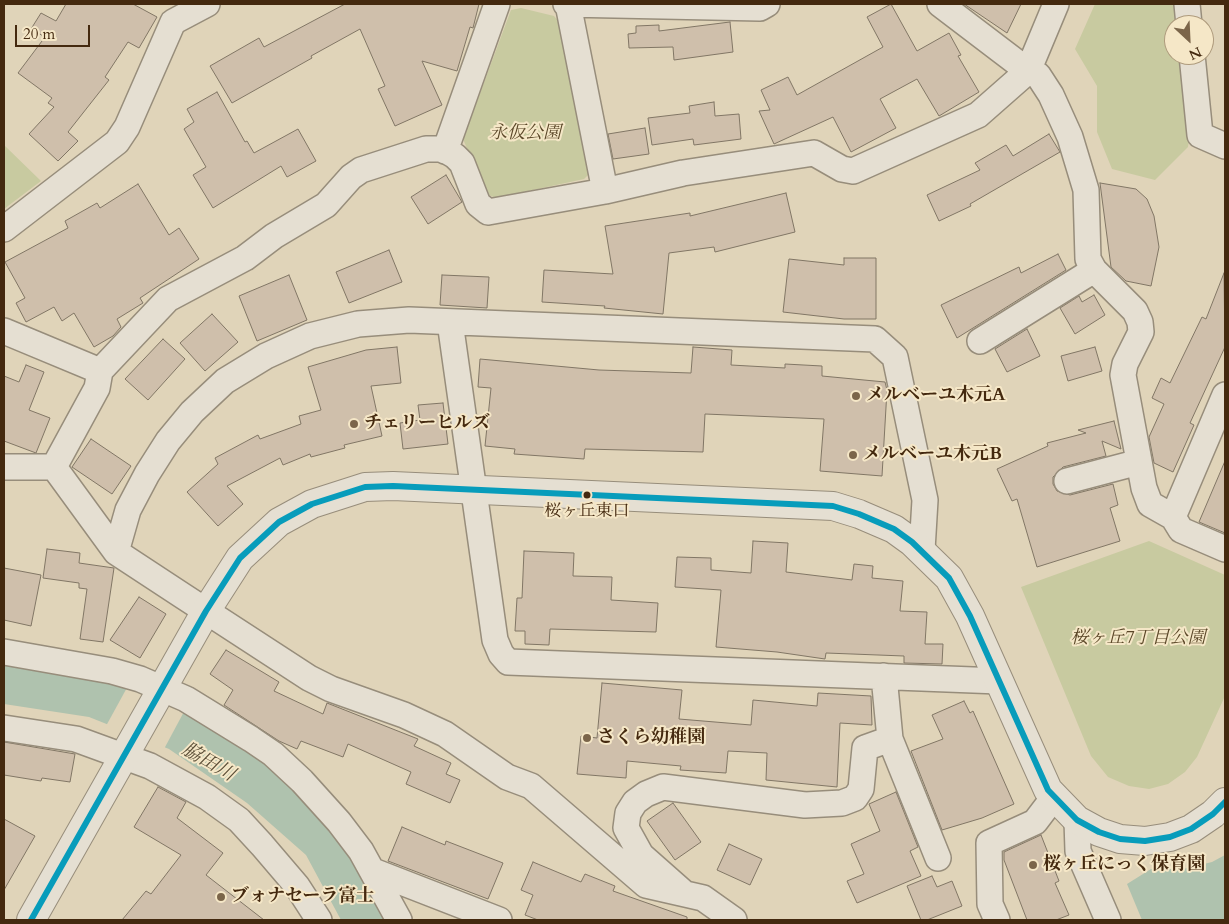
<!DOCTYPE html>
<html>
<head>
<meta charset="utf-8">
<style>
  body { margin:0 }
  #map { position:relative; width:1229px; height:924px; overflow:hidden; background:#e0d4b9; font-family:Cardo,serif }
  canvas { display:block }
  .frame { position:absolute; inset:0; border:5px solid #44290f; pointer-events:none }
  .north { position:absolute; left:1164px; top:15px; width:50px; height:50px; box-sizing:border-box; background:#f5e7c7; border:1px solid #ae9b7d; border-radius:50%; rotate:155deg; font-size:14px; font-weight:700; line-height:20px; text-align:center; color:#44290f }
  .north::after { content:''; display:block; margin:auto; width:18px; height:22px; background:#7b654a; clip-path:polygon(50% 0,100% 100%,50% 72%,0 100%) }
  .scale { position:absolute; left:15px; top:25px; width:75px; height:22px; box-sizing:border-box; border:2px solid #44290f; border-top:0; padding-left:6px; font-size:15px; line-height:18px; white-space:nowrap; color:#44290f; -webkit-text-stroke:4px #f5e7c7; paint-order:stroke }
</style>
</head>
<body>
<div id="map">
<canvas width="1229" height="924"></canvas>
<div class="frame"></div>
<div class="north">N</div>
<div class="scale">20 m</div>
</div>
<script>
const c = document.querySelector('canvas').getContext('2d');
c.lineJoin = 'round';
function fill(path, color) {
  c.fillStyle = color;
  c.fill(path, 'evenodd');
}
function toPath(rows) {
  const path = new Path2D();
  for (const r of rows) {
    path.moveTo(r[0], r[1]);
    for (let i = 2; i < r.length; i += 2) path.lineTo(r[i], r[i + 1]);
  }
  return path;
}
function strokePath(path, color, width, dash) {
  c.strokeStyle = color;
  c.lineWidth = width;
  c.lineCap = dash ? 'butt' : 'round';
  c.setLineDash(dash || []);
  c.stroke(path);
}
function label(font, color, halo, rows, align = 'center') {
  c.font = font + ' Cardo,"Noto Serif JP",serif';
  c.lineWidth = 4;
  c.setLineDash([]);
  c.textBaseline = 'middle';
  c.strokeStyle = halo;
  c.fillStyle = color;
  for (const [text, x, y, turn = 0] of rows) {
    c.save();
    c.translate(x, y);
    c.rotate((+turn || 0) * Math.PI / 180);
    c.textAlign = isNaN(turn) ? turn : align;
    if (halo) c.strokeText(text, 0, 0);
    c.fillText(text, 0, 0);
    c.restore();
  }
}
fill(toPath([
  [1095,4,1185,4,1189,25,1174,25,1174,55,1194,55,1198,75,1188,147,1155,180,1112,169,1097,132,1097,86,1075,49],
  [521,8,554,16,562,25,590,173,584,179,496,198,486,194,463,139,511,10],
  [4,145,41,181,4,209],
  [1149,541,1225,575,1225,696,1197,757,1185,772,1168,784,1149,789,1129,786,1108,777,1091,756,1021,587]
]), '#c8caa0');
fill(toPath([
  [4,659,118,681,195,713,295,786,342,842,389,920,341,920,306,855,247,803,169,749,89,717,4,704],
  [1225,855,1225,920,1142,920,1127,884,1151,869,1183,869,1212,862]
]), '#afc2ae');
fill(toPath([
  [129,684,186,708,164,749,106,726]
]), '#e0d4b9');
const building = toPath([
  [66,4,133,4,157,17,139,48,128,42,105,77,109,80,68,132,78,141,58,161,29,134,54,107,48,103,52,98,18,73,45,37,31,29,41,13,56,21,66,4],
  [345,4,479,4,473,28,470,27,457,71,422,61,442,105,395,126,378,89,385,86,360,29,311,56,312,58,232,103,210,66,259,38,264,47,345,4],
  [891,4,917,51,949,33,961,55,958,56,979,92,939,116,917,79,880,99,896,128,851,152,833,117,774,144,759,111,770,110,761,90,788,77,797,95,883,47,867,17,891,4],
  [964,4,1021,4,1007,33,964,4],
  [730,22,733,52,674,60,673,47,629,48,628,34,636,33,636,26,659,25,659,31,730,22],
  [217,92,245,142,247,141,254,153,298,129,316,161,287,177,281,166,213,208,193,175,206,167,184,129,194,122,187,109,217,92],
  [714,102,715,116,739,114,741,139,694,145,693,139,652,145,648,118,690,113,689,106,714,102],
  [645,128,649,154,613,159,608,134,645,128],
  [1049,134,1060,152,970,204,971,206,939,221,927,195,980,170,975,163,1006,145,1013,156,1049,134],
  [446,175,462,202,428,224,411,197,446,175],
  [1100,183,1136,189,1147,199,1154,216,1159,247,1151,286,1126,281,1111,267,1100,183],
  [138,184,169,235,179,228,199,259,140,298,143,303,117,319,121,327,113,336,94,347,74,313,62,321,54,307,26,322,16,303,25,298,5,262,68,228,65,221,97,203,100,208,138,184],
  [786,193,795,232,715,252,714,247,669,253,663,314,604,308,605,306,542,302,544,270,613,274,605,226,690,213,690,216,786,193],
  [389,250,402,282,349,303,336,272,389,250],
  [1058,254,1066,270,957,338,941,305,1019,267,1021,273,1058,254],
  [844,258,876,258,876,319,844,319,783,312,789,259,844,265,844,258],
  [1224,273,1225,347,1190,423,1194,425,1173,472,1154,463,1149,437,1164,404,1152,398,1161,378,1170,383,1202,317,1206,319,1224,273],
  [289,275,307,320,257,341,239,296,289,275],
  [442,275,489,277,487,308,440,305,442,275],
  [1094,295,1105,315,1075,334,1060,308,1079,296,1082,302,1094,295],
  [212,314,238,342,205,371,180,343,212,314],
  [1027,329,1040,356,1007,372,995,349,1027,329],
  [163,339,185,359,148,400,125,379,163,339],
  [397,347,401,383,371,386,382,436,344,445,345,448,311,457,310,454,283,465,280,458,227,486,243,504,218,526,187,492,218,464,215,458,258,435,260,439,301,424,299,416,321,410,308,367,366,350,397,347],
  [693,347,732,350,731,365,785,368,785,364,822,366,822,376,885,382,887,390,882,476,820,471,824,419,705,414,703,452,585,449,584,459,514,454,515,449,485,446,491,388,478,387,480,359,599,370,691,373,693,347],
  [1095,347,1102,371,1068,381,1061,356,1095,347],
  [26,365,44,372,29,410,50,418,36,453,4,441,4,376,19,382,26,365],
  [443,403,448,444,403,449,400,423,420,420,418,405,443,403],
  [1114,421,1121,449,1102,441,1106,456,1063,467,1053,477,1053,484,1057,491,1070,495,1113,484,1118,505,1110,508,1120,541,1037,567,1017,499,1012,501,997,469,1048,446,1047,443,1086,433,1078,430,1114,421],
  [91,439,131,466,112,494,72,467,91,439],
  [1225,461,1225,533,1199,522,1225,461],
  [753,541,788,543,786,572,852,580,854,564,873,566,872,578,903,581,900,611,927,612,925,644,943,644,942,664,904,663,904,656,826,653,825,659,777,652,716,647,721,590,675,587,677,557,711,558,711,570,751,573,753,541],
  [47,549,80,553,79,563,114,568,103,642,80,639,87,589,79,588,79,583,43,578,47,549],
  [524,551,574,553,573,576,612,577,611,600,658,603,656,632,550,629,549,645,525,644,525,631,515,631,517,598,522,598,524,551],
  [4,568,41,575,31,626,4,620,4,568],
  [139,597,166,614,140,658,110,640,139,597],
  [226,650,279,682,274,691,323,714,327,703,418,739,414,746,451,763,446,774,460,780,450,803,406,784,411,772,348,744,343,757,301,741,297,749,279,741,224,705,233,690,210,674,226,650],
  [602,683,682,690,679,719,751,725,753,700,817,706,818,693,871,696,872,725,840,723,837,787,766,780,767,753,728,751,726,773,680,770,681,766,627,761,626,778,577,774,581,736,597,738,602,683],
  [964,701,970,713,973,711,1014,804,982,818,942,830,911,751,943,739,932,715,964,701],
  [4,742,75,754,70,782,42,778,41,781,4,775,4,742],
  [158,787,186,802,177,818,223,853,206,875,264,920,122,920,146,891,151,894,181,855,134,827,158,787],
  [896,792,918,847,910,851,921,876,857,903,847,881,864,874,851,844,880,831,869,804,896,792],
  [673,803,701,842,675,860,647,821,673,803],
  [4,819,35,836,4,890,4,819],
  [402,827,445,845,446,841,503,863,488,899,388,861,402,827],
  [1041,835,1059,881,1055,883,1069,915,1056,920,1027,920,1004,860,1004,852,1041,835],
  [729,844,762,859,750,885,717,870,729,844],
  [533,862,581,882,585,874,615,886,613,891,687,917,687,920,538,920,525,915,533,895,521,890,533,862],
  [932,876,937,887,952,881,962,906,927,920,921,920,907,886,932,876]
]);
fill(building, '#cfbfab');
strokePath(building, '#817665', 1);
const minor = toPath([
  [566,4,760,8,767,4],
  [568,4,605,191],
  [940,4,1028,71,1038,75,1051,95,1070,137,1086,190,1088,259,1094,270,1135,311,1140,322,1141,332,1125,364,1123,375,1144,488,1150,504,1173,517],
  [1187,4,1189,25],
  [1192,55,1200,135,1225,146],
  [445,151,497,4],
  [4,229,117,142,127,127,173,22,207,4],
  [450,322,495,640,501,654,508,662,999,681],
  [4,331,100,371],
  [980,341,1094,270],
  [1225,395,1173,517,1181,530,1225,549],
  [4,467,54,467],
  [1067,481,1139,462],
  [116,552,128,510,147,474,168,441,192,412,225,381,266,356,310,336,358,324,409,320,875,339,895,357,925,500,922,550],
  [4,652,112,671,140,679,186,699,251,739,273,754,302,781,339,822,361,851,399,920],
  [884,676,890,739,938,858],
  [4,728,76,739,150,766,207,797,239,820,262,845,297,886,319,920],
  [1077,820,1078,851,1108,920],
  [373,871,499,920],
  [684,893,641,855,626,828,628,813,635,802,646,794,663,787,805,805,842,803,855,798,861,789,865,748,890,739],
  [734,920,703,898,646,885,531,786,507,777,445,734,404,715,331,689,309,678,183,596,116,552,54,467,97,388,100,371,168,299,245,258,274,236,326,205,351,177,361,170,426,149,443,149,455,156,462,163,478,204,488,212,605,191,683,173,814,153,842,169,853,171,978,115,1028,71,1056,4],
  [997,920,990,904,989,843,1035,822,1054,797]
]);
const tertiary = toPath([
  [31,920,206,611,240,558,279,522,312,504,365,487,393,486,833,506,859,514,894,529,912,542,949,578,970,616,1048,790,1077,820,1099,832,1120,839,1145,841,1170,837,1191,829,1213,814,1225,802]
]);
strokePath(minor, '#978d7b', 28);
strokePath(tertiary, '#978d7b', 30);
strokePath(minor, '#e5dfd2', 25);
strokePath(tertiary, '#e5dfd2', 28);
strokePath(toPath([
  [31,920,206,611,240,558,279,522,312,504,365,487,393,486,833,506,859,514,894,529,912,542,949,578,970,616,1048,790,1077,820,1099,832,1120,839,1145,841,1170,837,1191,829,1213,814,1225,802]
]), '#079cbb', 6);
for (const [x, y, r, color] of [
  [856,396,5,"#7b654a"],
  [354,424,5,"#7b654a"],
  [853,455,5,"#7b654a"],
  [587,495,4.5,"#44290f"],
  [587,738,5,"#7b654a"],
  [1033,865,5,"#7b654a"],
  [221,897,5,"#7b654a"]
]) {
  const dot = new Path2D();
  dot.arc(x, y, r, 0, 2 * Math.PI);
  c.fillStyle = color;
  c.fill(dot);
  strokePath(dot, '#f5e7c7', 2);
}
label('17px', '#44290f', '#f5e7c7', [
  ["桜ヶ丘東口",587,512]
]);
label('italic 18px', '#5b4728', '#f5e7c7', [
  ["永仮公園",525,134],
  ["桜ヶ丘7丁目公園",1138,639]
]);
label('bold 18px', '#44290f', '#f5e7c7', [
  ["メルベーユ木元A",866,396],
  ["チェリーヒルズ",364,424],
  ["メルベーユ木元B",863,455],
  ["さくら幼稚園",597,738],
  ["桜ヶ丘にっく保育園",1043,865],
  ["ブォナセーラ富士",231,897]
], 'left');
label('italic 19px', '#5a4d36', '#f5e7c7', [
  ["脇田川",208,763,30]
]);
</script>
</body>
</html>
